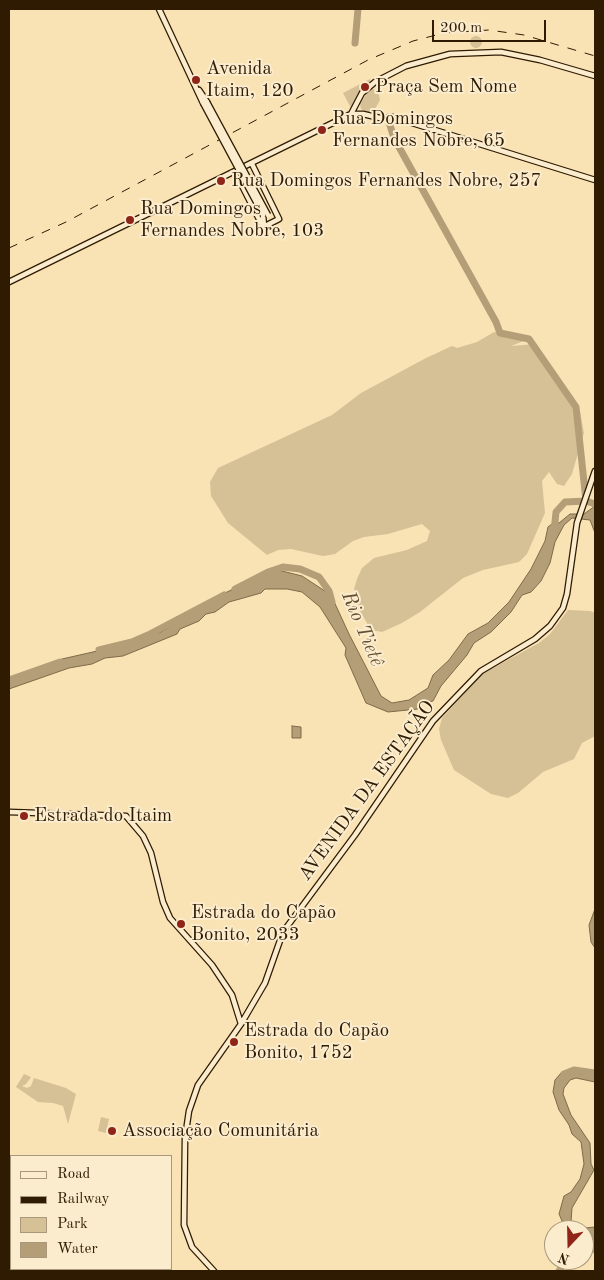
<!DOCTYPE html>
<html>
<head>
<meta charset="utf-8">
<style>
  body { margin:0 }
  #map { position:relative; width:604px; height:1280px; overflow:hidden; background:#f9e2b4; font-family:"Old Standard TT",serif }
  canvas { display:block }
  .frame { position:absolute; inset:0; border:10px solid #2e1b02; pointer-events:none }
  .legend { position:absolute; left:10px; top:1155px; width:162px; height:115px; box-sizing:border-box; background:#fbecce; border:1px solid #a9987c; margin:0; padding:6px 9px; list-style:none; font-size:15px; color:#2e1b02 }
  .legend li { display:flex; align-items:center; gap:10px; height:25px }
  .legend b { width:25px; border:1px solid #a9987c }
  .north { position:absolute; left:544px; top:1220px; width:50px; height:50px; box-sizing:border-box; background:#fbecce; border:1px solid #a9987c; border-radius:50%; rotate:201deg; font-size:14px; font-weight:700; line-height:20px; text-align:center; color:#2e1b02 }
  .north::after { content:''; display:block; margin:auto; width:18px; height:22px; background:#8f2418; clip-path:polygon(50% 0,100% 100%,50% 72%,0 100%) }
  .scale { position:absolute; left:432px; top:20px; width:114px; height:22px; box-sizing:border-box; border:2px solid #2e1b02; border-top:0; padding-left:6px; font-size:15px; line-height:18px; white-space:nowrap; color:#2e1b02; -webkit-text-stroke:4px #fbecce; paint-order:stroke }
</style>
</head>
<body>
<div id="map">
<canvas width="604" height="1280"></canvas>
<div class="frame"></div>
<ul class="legend">
<li><b style="height:6px;background:#fbecce"></b>Road</li>
<li><b style="height:6px;background:#2e1b02"></b>Railway</li>
<li><b style="height:14px;background:#d6c096"></b>Park</li>
<li><b style="height:14px;background:#b49e77"></b>Water</li>
</ul>
<div class="north">N</div>
<div class="scale">200 m</div>
</div>
<script>
const c = document.querySelector('canvas').getContext('2d');
c.lineJoin = 'round';
function fill(path, color) {
  c.fillStyle = color;
  c.fill(path, 'evenodd');
}
function toPath(rows) {
  const path = new Path2D();
  for (const r of rows) {
    if (r.length === 3) {
      path.moveTo(r[0] + r[2], r[1]);
      path.arc(r[0], r[1], r[2], 0, 2 * Math.PI);
      continue;
    }
    path.moveTo(r[0], r[1]);
    for (let i = 2; i < r.length; i += 2) path.lineTo(r[i], r[i + 1]);
  }
  return path;
}
function strokePath(path, color, width, dash) {
  c.strokeStyle = color;
  c.lineWidth = width;
  c.lineCap = dash ? 'butt' : 'round';
  c.setLineDash(dash || []);
  c.stroke(path);
}
function label(font, color, halo, rows, align = 'center') {
  c.font = font + ' "Old Standard TT",serif';
  c.lineWidth = 4;
  c.setLineDash([]);
  c.textBaseline = 'middle';
  c.strokeStyle = halo;
  c.fillStyle = color;
  for (const [text, x, y, turn = 0] of rows) {
    c.save();
    c.translate(x, y);
    c.rotate((+turn || 0) * Math.PI / 180);
    c.textAlign = isNaN(turn) ? turn : align;
    if (halo) c.strokeText(text, 0, 0);
    c.fillText(text, 0, 0);
    c.restore();
  }
}
fill(toPath([
  [476,42,6],
  [370,79,370,81,360,92,351,108,343,93],
  [370,88,378,91,380,100,375,109,368,113,361,109,360,104],
  [494,332,529,339,511,346,535,344,564,392,575,402,580,411,584,433,572,474,564,486,557,484,549,472,542,481,545,513,527,554,519,562,483,570,463,578,420,612,402,623,382,632,371,630,360,611,354,589,357,579,362,568,374,558,407,550,427,541,430,531,422,524,388,534,364,537,353,541,335,554,323,556,291,549,278,550,267,555,228,523,211,496,210,482,218,468,332,415,361,393,426,358,452,346,457,348,477,342],
  [568,610,590,611,595,613,595,736,582,743,574,759,543,772,518,793,508,798,491,794,454,770,441,740,439,729,442,718,482,674,539,643,550,634],
  [24,1074,31,1077,26,1084,22,1086,27,1088,31,1086,34,1078,66,1088,76,1094,68,1124,63,1106,53,1103,38,1102,16,1087],
  [101,1117,109,1119,106,1133,98,1131]
]), '#d6c096');
const water = toPath([
  [595,506,595,533,590,520,572,518,564,525,555,542,550,563,541,581,531,592,522,595,511,612,491,632,474,643,467,655,441,686,433,701,421,704,418,709,388,712,366,703,345,655,346,648,320,607,302,592,287,589,265,589,261,593,229,602,215,612,206,614,199,621,180,629,177,634,123,656,105,658,92,664,69,668,9,689,9,679,47,668,62,659,115,647,161,632,223,594,264,574,278,570,302,576,331,595,349,634,381,696,392,703,409,700,428,688,433,675,449,660,468,634,488,623,509,602,531,569,545,541,548,527,553,523,559,523,570,514,584,514,595,506],
  [292,726,301,727,301,738,292,738,292,726],
  [595,909,595,948,591,942,589,925,595,909],
  [569,1071,581,1074,595,1073,595,1082,576,1078,570,1080,564,1088,563,1094,571,1115,590,1143,591,1164,594,1170,572,1208,571,1222,585,1228,595,1227,595,1239,593,1240,584,1239,584,1230,566,1230,559,1214,564,1196,571,1192,580,1179,584,1164,581,1142,572,1134,569,1125,559,1110,553,1092,555,1080,561,1073,569,1071]
]);
fill(water, '#b49e77');
strokePath(water, '#7e6a48', 1);
strokePath(toPath([
  [355,43,358,9],
  [389,122,394,138,496,322,500,333,529,339,576,407,586,501],
  [554,532,556,512,565,502,586,501,595,504],
  [235,589,268,572,283,567,300,569,319,577,329,591,332,602],
  [99,650,132,642,148,635,224,595],
  [9,680,60,662],
  [564,1074,574,1070,595,1073],
  [584,1238,587,1234,595,1250],
  [559,1271,567,1260]
]), '#b49e77', 7);
const secondary = toPath([
  [159,9,203,103],
  [199,90,207,102],
  [351,114,362,93,375,82,406,66,450,54,501,52,540,60,595,76],
  [235,172,263,227,279,219,252,164],
  [263,215,264,226],
  [9,282,351,114,363,114,380,118,393,117,595,180],
  [9,812,126,816,143,836,151,853,163,902,170,918,212,965,232,995,241,1024,198,1085,189,1111,185,1138,184,1225,192,1247,214,1271],
  [241,1024,265,983,283,932,355,835,433,721,481,671,535,639,550,626,563,608,567,594,577,523,595,471]
]);
strokePath(secondary, '#2e1b02', 7);
strokePath(secondary, '#fbecce', 4.5);
strokePath(toPath([
  [9,248,66,222,368,60,413,41,444,33,489,30,524,35,595,56]
]), '#2e1b02', 1, [9, 9]);
const secondaryBridge = toPath([
  [207,102,268,215],
  [203,103,263,215]
]);
strokePath(secondaryBridge, '#2e1b02', 7, []);
strokePath(secondaryBridge, '#fbecce', 4.5);
for (const [x, y, r, color] of [
  [196,80,5,"#8f2418"],
  [365,87,5,"#8f2418"],
  [322,130,5,"#8f2418"],
  [221,181,5,"#8f2418"],
  [130,220,5,"#8f2418"],
  [24,816,5,"#8f2418"],
  [181,924,5,"#8f2418"],
  [234,1042,5,"#8f2418"],
  [112,1131,5,"#8f2418"]
]) {
  const dot = new Path2D();
  dot.arc(x, y, r, 0, 2 * Math.PI);
  c.fillStyle = color;
  c.fill(dot);
  strokePath(dot, '#fbecce', 2);
}
label('19px', '#2e1b02', '#fbecce', [
  ["Avenida",206,69],
  ["Itaim, 120",206,91],
  ["Praça Sem Nome",375,87],
  ["Rua Domingos",332,119],
  ["Fernandes Nobre, 65",332,141],
  ["Rua Domingos Fernandes Nobre, 257",231,181],
  ["Rua Domingos",140,209],
  ["Fernandes Nobre, 103",140,231],
  ["Estrada do Itaim",34,816],
  ["Estrada do Capão",191,913],
  ["Bonito, 2033",191,935],
  ["Estrada do Capão",244,1031],
  ["Bonito, 1752",244,1053],
  ["Associação Comunitária",122,1131]
], 'left');
label('19px', '#2e1b02', '#fbecce', [
  ["AVENIDA DA ESTAÇÃO",367,791,-54]
]);
label('italic 20px', '#644f31', '#fbecce', [
  ["Rio Tietê",362,629,67]
]);
</script>
</body>
</html>
